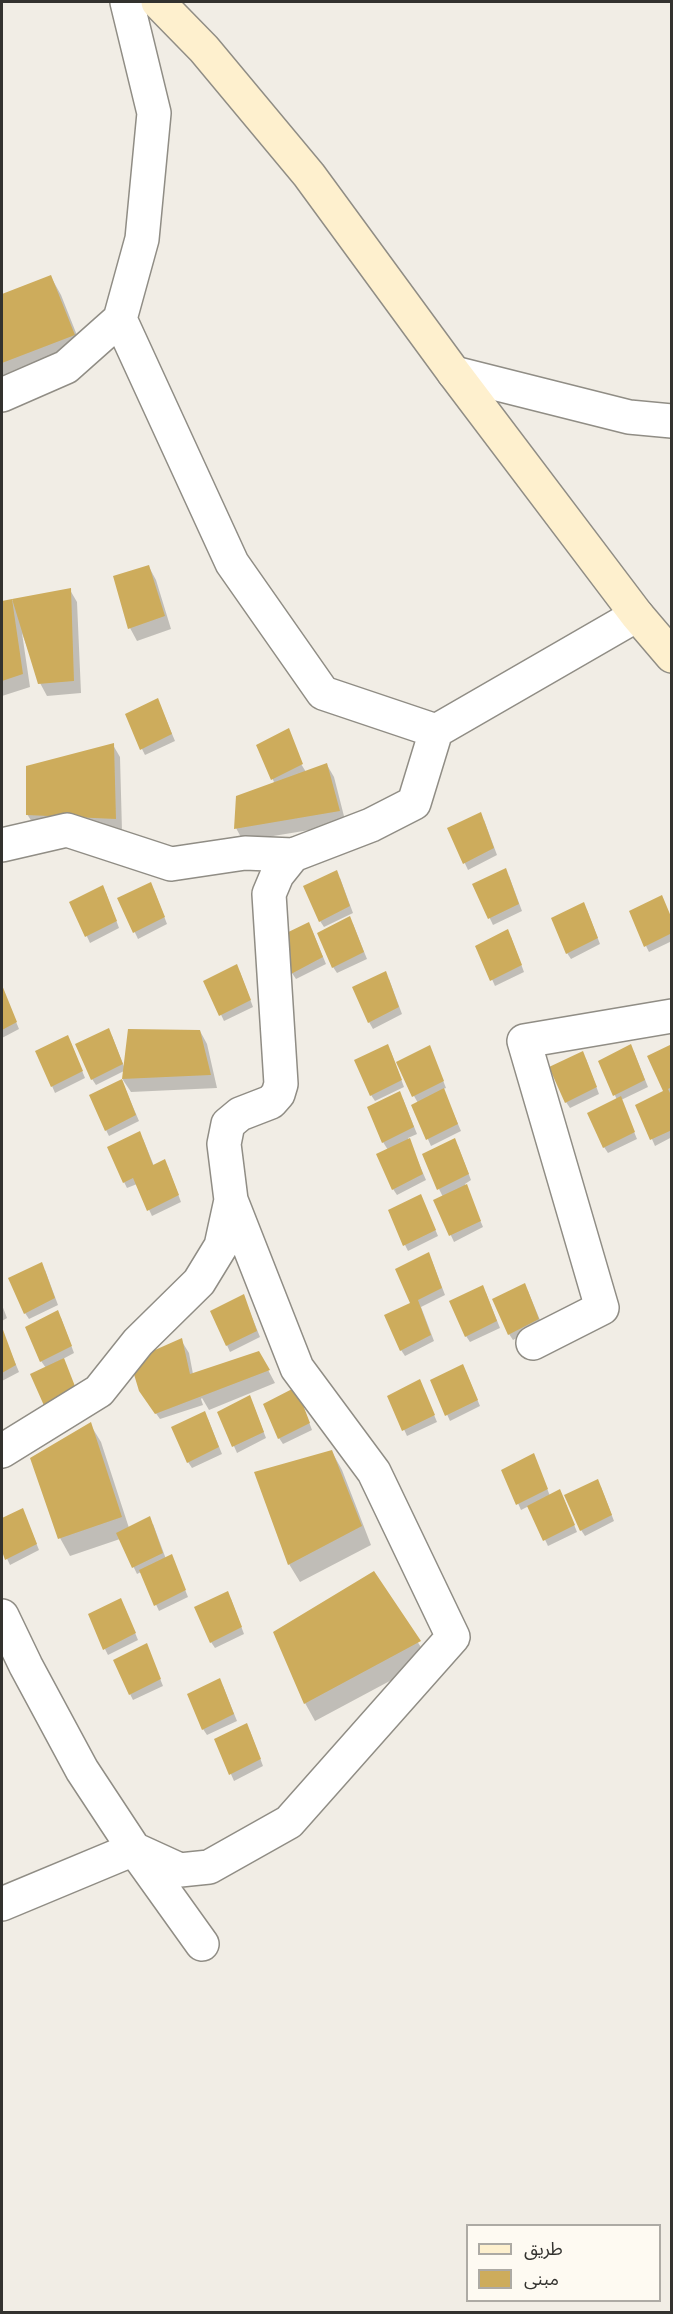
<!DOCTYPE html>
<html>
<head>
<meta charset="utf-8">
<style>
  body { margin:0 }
  #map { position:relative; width:673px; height:2314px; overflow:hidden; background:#f1ede5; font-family:"Public Sans","Noto Sans Arabic",sans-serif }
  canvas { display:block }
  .frame { position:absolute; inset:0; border:3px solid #33322f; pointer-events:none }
  .legend { position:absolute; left:466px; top:2224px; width:195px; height:78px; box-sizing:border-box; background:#fefaf2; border:2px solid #adaaa4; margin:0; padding:8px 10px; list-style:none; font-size:18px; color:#33322f }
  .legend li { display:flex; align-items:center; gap:12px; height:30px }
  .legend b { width:30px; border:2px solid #adaaa4 }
</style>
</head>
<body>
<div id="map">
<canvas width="673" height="2314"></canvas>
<div class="frame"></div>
<ul class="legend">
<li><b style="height:8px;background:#fef0ce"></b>طريق</li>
<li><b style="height:16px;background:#cdac5c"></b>مبنى</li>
</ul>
</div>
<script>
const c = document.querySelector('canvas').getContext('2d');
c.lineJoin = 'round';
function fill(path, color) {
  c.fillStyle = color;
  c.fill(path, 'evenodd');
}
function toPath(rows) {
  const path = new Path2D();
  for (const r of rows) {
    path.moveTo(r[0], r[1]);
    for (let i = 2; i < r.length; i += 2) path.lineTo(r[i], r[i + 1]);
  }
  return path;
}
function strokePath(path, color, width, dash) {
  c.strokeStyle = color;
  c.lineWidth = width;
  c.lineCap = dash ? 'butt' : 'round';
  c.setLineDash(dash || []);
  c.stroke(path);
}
fill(toPath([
  [51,277,61,295,84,353,2,385,2,296],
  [149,567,156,580,171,629,137,641,130,628],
  [70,590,77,602,81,693,47,696,40,683,22,633,30,687,2,696,2,603],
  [158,700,175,741,145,755,142,749],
  [113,745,120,757,122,831,35,827,27,814],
  [258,745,298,759,306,772,327,765,334,777,346,824,243,841,236,828,274,782],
  [484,820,497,855,468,870,449,829],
  [509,876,522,911,493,925,474,885],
  [340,878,353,913,324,927,320,921],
  [154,890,167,924,138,939,119,899],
  [106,893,119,928,90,943,71,902],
  [587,910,600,944,571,959,567,953],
  [672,920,672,941,649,952,646,946],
  [353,924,367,959,337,973,333,967],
  [312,930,326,964,296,979,292,973],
  [511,937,524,972,495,986,477,946],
  [240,972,253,1007,224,1021,205,981],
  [389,979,402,1014,373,1029,369,1022],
  [2,988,19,1029,2,1038],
  [200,1031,207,1044,217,1088,131,1092,123,1080,124,1071,96,1085,92,1079,112,1036,125,1069],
  [71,1043,85,1078,55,1093,52,1086],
  [672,1046,672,1137,655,1146,637,1105,664,1092],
  [430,1047,446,1088,443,1089,461,1131,431,1146,413,1106,418,1103,414,1096],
  [391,1052,404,1087,375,1101,371,1095],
  [634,1052,648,1087,621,1100,637,1139,608,1153,604,1147,617,1100,600,1061],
  [586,1059,599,1094,570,1108,566,1102],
  [122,1081,139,1121,109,1136,106,1130],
  [403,1099,417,1134,408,1138,426,1180,397,1195,393,1189,388,1150,383,1142],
  [143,1139,154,1166,168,1167,181,1202,152,1216,137,1184,127,1188,124,1182],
  [458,1146,471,1180,465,1184,483,1227,454,1242,435,1201,443,1197,439,1189],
  [421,1196,438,1236,408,1251,405,1245],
  [432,1261,445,1295,421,1307,434,1341,405,1356,401,1350,412,1303],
  [45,1270,58,1305,29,1319,25,1313],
  [528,1291,542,1325,513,1340,509,1334],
  [486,1293,500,1328,470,1342,466,1336],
  [246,1302,260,1337,230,1352,212,1312],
  [2,1305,7,1318,2,1321],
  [61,1318,74,1353,46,1368,41,1361],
  [2,1331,19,1372,2,1381],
  [181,1340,189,1353,193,1374,259,1353,275,1383,209,1410,202,1398,201,1399,203,1405,160,1419,140,1391],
  [466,1372,480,1406,450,1421,432,1381],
  [420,1381,437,1422,407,1436,389,1396],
  [299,1395,312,1430,283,1444,279,1438],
  [253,1404,266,1438,237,1453,219,1412],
  [208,1419,222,1454,192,1468,188,1462],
  [90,1424,101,1442,129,1528,153,1524,166,1559,174,1562,188,1597,159,1611,141,1572,137,1574,120,1539,70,1556,60,1538],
  [332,1452,342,1470,371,1545,300,1582,289,1564],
  [534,1455,550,1496,563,1497,577,1532,548,1546,529,1506,521,1510,503,1470],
  [601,1487,614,1521,585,1536,581,1530],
  [23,1510,39,1550,10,1565,2,1548,2,1520],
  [374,1573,429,1660,315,1721,305,1703],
  [231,1599,244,1634,215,1648,211,1642],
  [124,1606,138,1640,108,1655,105,1649],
  [149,1651,163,1686,133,1700,130,1694],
  [223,1686,237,1721,207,1735,203,1729],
  [250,1731,263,1766,234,1781,216,1740]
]), '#0003');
fill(toPath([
  [51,275,75,335,2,363,2,294],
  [149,565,165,616,128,629,113,576],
  [71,588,74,681,38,684,12,599,23,674,2,681,2,601,12,599],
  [158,698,172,734,140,750,125,714],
  [289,728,303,764,271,780,256,745],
  [114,743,116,819,26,815,26,766],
  [327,763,340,811,234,829,236,796],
  [481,812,494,848,463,864,447,828],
  [506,868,519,904,488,919,472,884],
  [337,870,350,906,319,922,303,886],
  [151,882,165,917,133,933,117,898],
  [103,885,117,921,85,937,69,902],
  [662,895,672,919,672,933,644,947,629,911],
  [584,902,598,938,566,954,551,918],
  [350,916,364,952,332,968,317,933],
  [309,922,323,957,291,974,276,938],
  [508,929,522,965,490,981,475,946],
  [237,964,251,1000,219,1016,203,981],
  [386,971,399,1007,368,1023,352,987],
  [2,985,17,1022,2,1030],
  [109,1028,123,1064,91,1080,75,1044],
  [128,1029,200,1030,211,1075,122,1079],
  [68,1035,83,1071,51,1087,35,1051],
  [388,1044,402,1080,370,1096,354,1060],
  [631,1044,645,1080,613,1096,598,1061],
  [672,1044,672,1087,668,1089,672,1097,672,1130,650,1140,635,1105,663,1091,647,1056],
  [430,1045,444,1081,412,1097,396,1062],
  [583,1051,597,1087,565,1103,549,1067],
  [122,1079,136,1115,105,1131,89,1095],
  [444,1088,458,1124,426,1140,411,1105],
  [400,1091,414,1127,382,1143,367,1107],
  [621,1096,635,1132,603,1148,587,1113],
  [140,1131,153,1165,165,1159,179,1195,147,1211,133,1178,123,1183,107,1147],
  [410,1138,423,1174,392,1190,376,1154],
  [455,1138,469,1174,437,1190,422,1154],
  [467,1184,481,1221,449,1236,433,1200],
  [421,1194,436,1230,403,1246,388,1210],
  [429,1252,442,1288,418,1300,431,1335,400,1351,384,1315,410,1303,395,1269],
  [42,1262,55,1298,24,1314,8,1278],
  [525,1283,539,1319,508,1335,492,1299],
  [483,1285,497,1321,465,1337,449,1301],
  [244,1294,257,1331,226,1346,210,1311],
  [58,1310,72,1346,40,1362,25,1327],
  [2,1327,16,1365,2,1373],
  [182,1338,190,1374,259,1351,270,1370,155,1414,139,1391,130,1361],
  [64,1358,78,1394,46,1410,30,1374],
  [463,1364,478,1400,445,1416,430,1380],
  [420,1379,435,1415,402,1431,387,1396],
  [296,1387,310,1423,278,1439,263,1404],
  [250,1395,264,1432,232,1447,217,1412],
  [205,1411,219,1447,187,1463,171,1427],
  [91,1422,122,1517,58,1539,30,1458],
  [332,1450,362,1526,288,1565,254,1472],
  [534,1453,548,1489,516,1505,501,1470],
  [598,1479,612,1515,580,1531,564,1495],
  [560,1489,575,1525,543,1541,527,1506],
  [23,1508,37,1544,5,1560,2,1551,2,1518],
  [150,1516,163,1553,132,1568,116,1533],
  [172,1554,186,1590,154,1606,139,1570],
  [374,1571,421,1641,304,1704,273,1632],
  [228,1591,242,1627,210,1643,194,1607],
  [121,1598,136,1633,103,1650,88,1614],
  [147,1643,161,1679,129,1695,113,1660],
  [220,1678,234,1714,202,1730,187,1694],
  [247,1723,261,1759,229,1775,214,1739]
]), '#cdac5c');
const minor = toPath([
  [120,319,232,563,323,693,436,731,637,615],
  [454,373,629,417,672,421],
  [2,395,66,367,120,319,142,239,154,113,127,2],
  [2,845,67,830,171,864,245,853,293,855],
  [533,1343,602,1308,524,1041,672,1016],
  [2,1451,99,1391,138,1342,199,1282,221,1246,231,1200,224,1144,228,1124,240,1114,271,1102,278,1094,281,1084,269,894,277,875,293,855,371,825,414,803,436,731],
  [2,1616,26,1666,82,1770,134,1849,202,1944],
  [2,1904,134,1849,180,1870,209,1867,289,1822,453,1637,374,1472,297,1368,231,1200]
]);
const secondary = toPath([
  [158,2,204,49,309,175,454,373,637,615,672,656]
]);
strokePath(minor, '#908d85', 36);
strokePath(secondary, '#908d85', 36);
strokePath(minor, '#fff', 33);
strokePath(secondary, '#fef0ce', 33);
</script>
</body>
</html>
